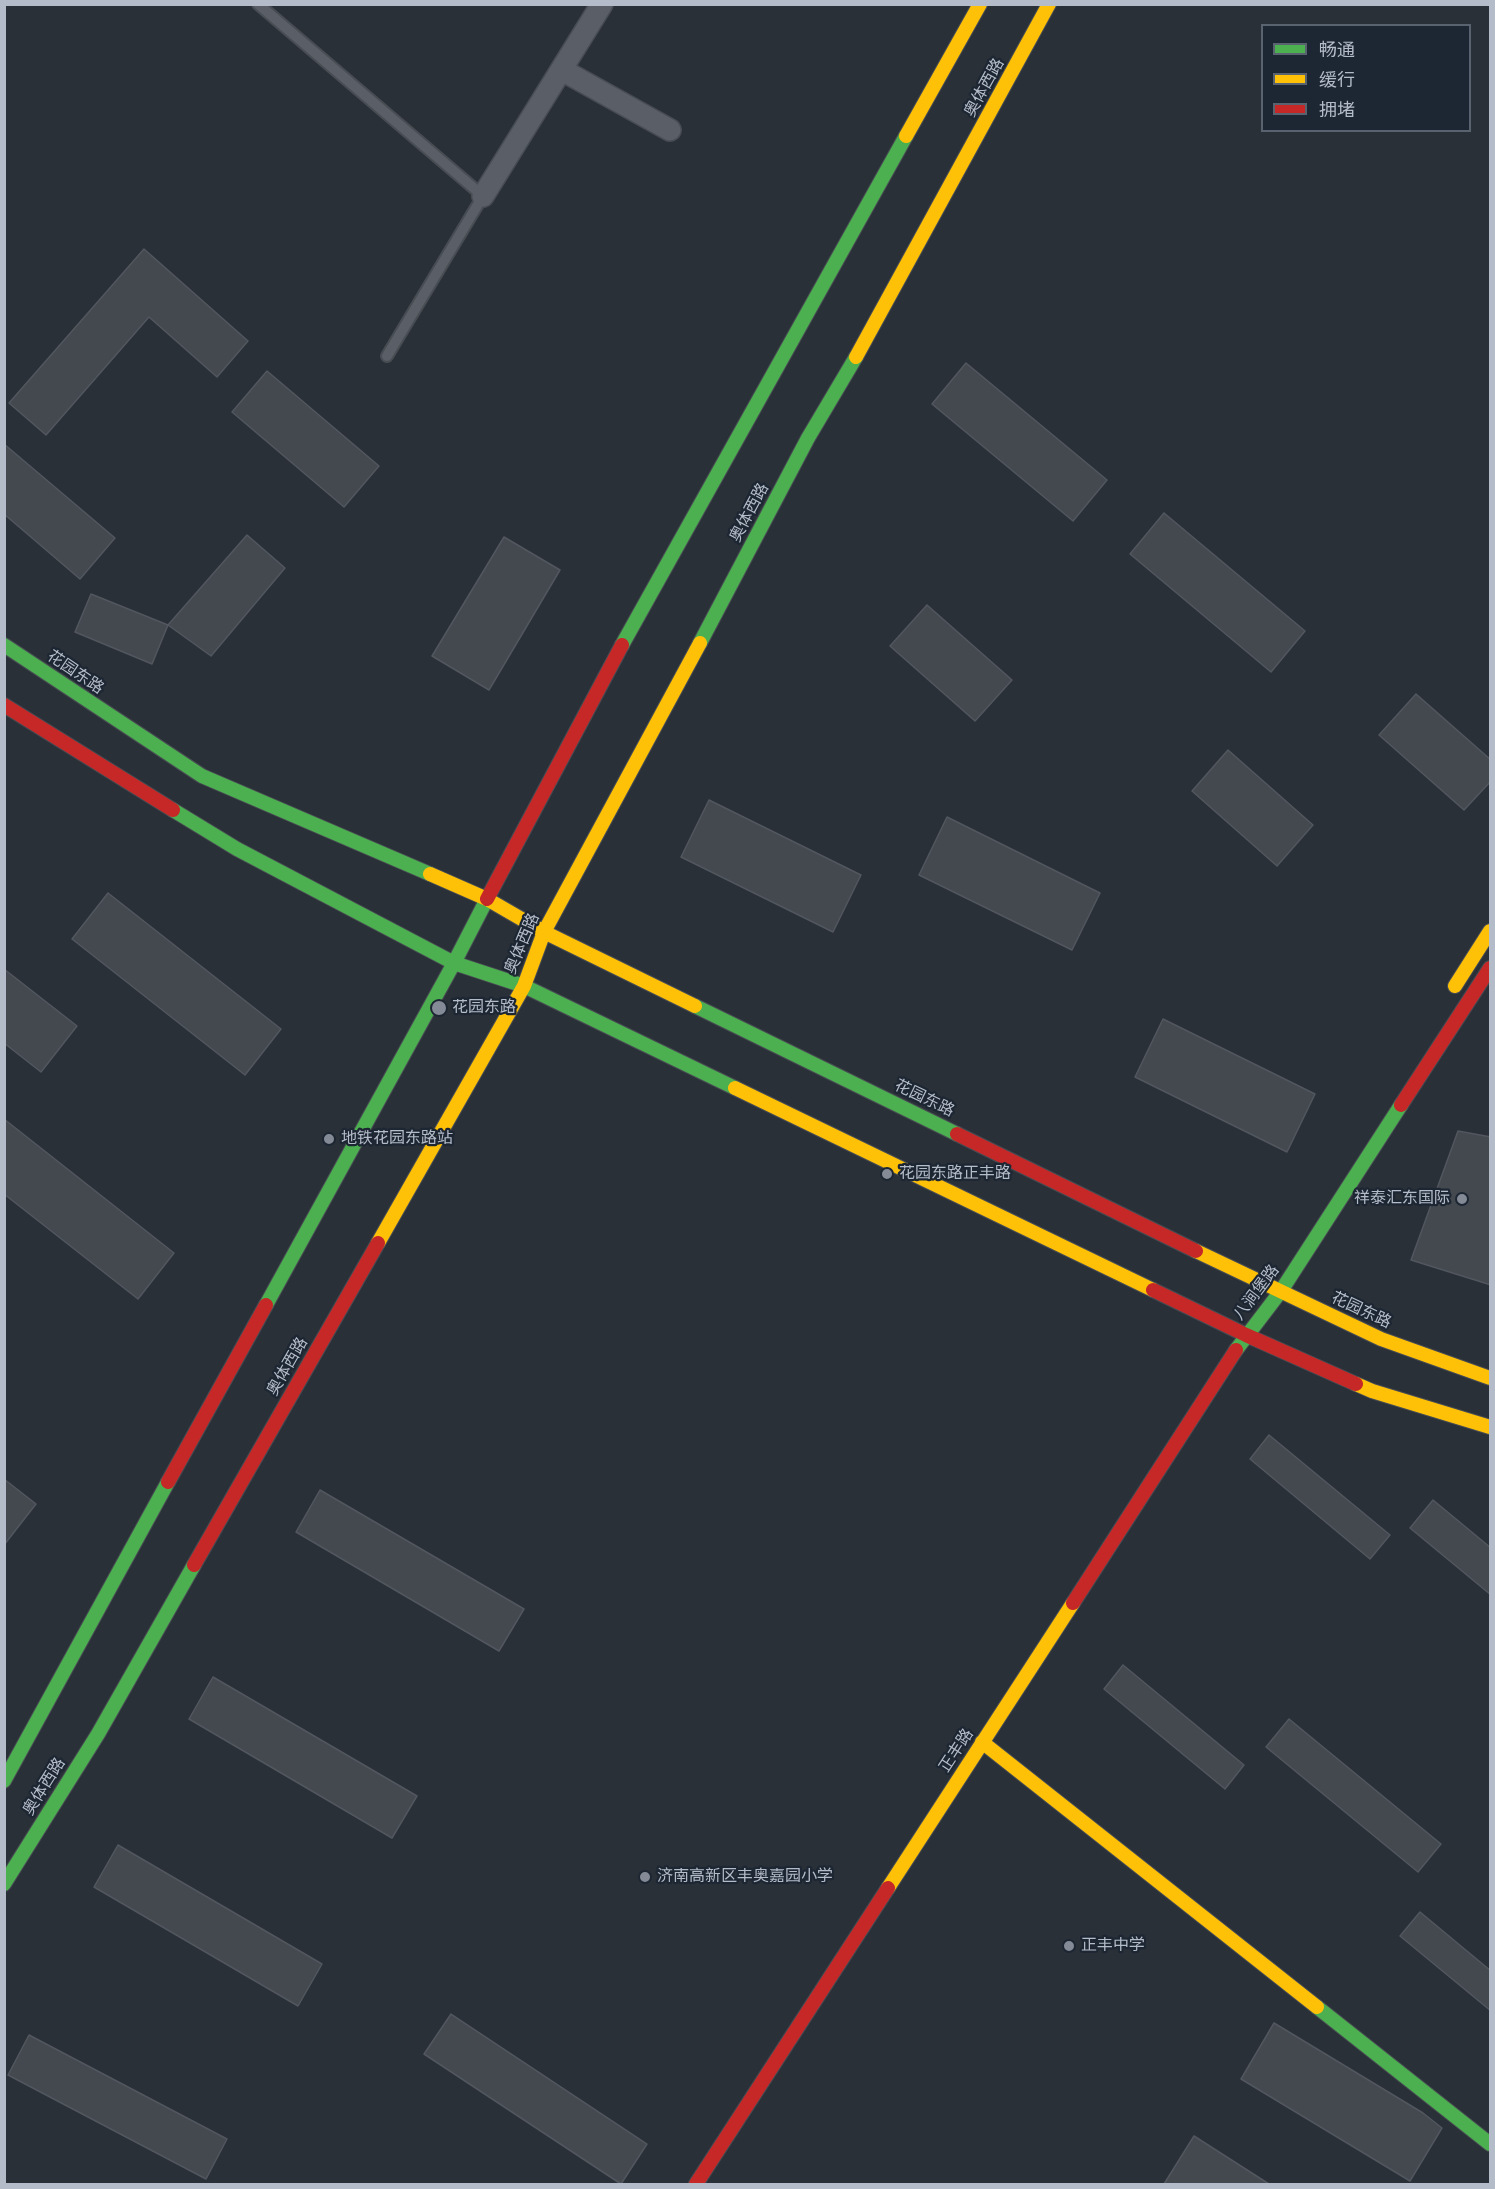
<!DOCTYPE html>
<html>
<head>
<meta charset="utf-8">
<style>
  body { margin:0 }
  #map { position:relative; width:1495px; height:2189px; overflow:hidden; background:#2a3038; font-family:"Titillium Web","Noto Sans SC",sans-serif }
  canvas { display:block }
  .frame { position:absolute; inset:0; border:6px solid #b4bcc9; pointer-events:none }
  .legend { position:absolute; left:1261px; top:24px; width:210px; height:108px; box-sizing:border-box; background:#1d2633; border:2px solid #59626f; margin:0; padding:8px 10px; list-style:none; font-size:18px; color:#b4bcc9 }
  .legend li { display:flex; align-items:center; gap:12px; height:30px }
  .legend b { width:30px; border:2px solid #59626f }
</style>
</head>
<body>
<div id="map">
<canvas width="1495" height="2189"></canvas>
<div class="frame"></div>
<ul class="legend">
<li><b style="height:8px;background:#4caf50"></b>畅通</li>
<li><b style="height:8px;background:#ffc107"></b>缓行</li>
<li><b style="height:8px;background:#c62828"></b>拥堵</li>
</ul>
</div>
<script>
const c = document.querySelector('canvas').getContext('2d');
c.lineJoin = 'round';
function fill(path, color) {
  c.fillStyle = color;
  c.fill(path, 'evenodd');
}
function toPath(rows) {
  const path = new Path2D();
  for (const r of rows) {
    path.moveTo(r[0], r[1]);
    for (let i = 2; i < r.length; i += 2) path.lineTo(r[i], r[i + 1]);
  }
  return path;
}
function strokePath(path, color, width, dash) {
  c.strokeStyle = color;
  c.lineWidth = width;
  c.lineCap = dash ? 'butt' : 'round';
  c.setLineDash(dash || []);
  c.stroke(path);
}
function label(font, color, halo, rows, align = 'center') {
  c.font = font + ' "Titillium Web","Noto Sans SC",sans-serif';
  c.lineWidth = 4.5;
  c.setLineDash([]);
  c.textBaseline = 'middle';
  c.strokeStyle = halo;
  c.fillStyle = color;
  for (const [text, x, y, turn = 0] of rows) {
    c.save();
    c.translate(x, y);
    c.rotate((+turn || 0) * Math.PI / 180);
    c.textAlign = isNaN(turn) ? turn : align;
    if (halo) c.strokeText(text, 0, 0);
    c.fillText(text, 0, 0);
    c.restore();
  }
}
const building = toPath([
  [144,249,248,341,217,377,149,317,46,435,9,403,144,249],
  [966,363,1107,480,1073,521,932,404,966,363],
  [267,371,379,466,344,507,232,412,267,371],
  [4,444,115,538,80,579,4,514,4,444],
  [1164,513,1305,631,1271,672,1130,554,1164,513],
  [247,535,285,568,211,656,168,625,247,535],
  [504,537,560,570,489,690,432,656,504,537],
  [91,594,168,625,152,664,75,632,91,594],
  [927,605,1012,680,975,721,890,646,927,605],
  [1416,694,1491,760,1491,781,1464,810,1379,735,1416,694],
  [1228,750,1313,825,1277,866,1192,791,1228,750],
  [709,800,861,875,833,932,681,857,709,800],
  [947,817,1100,893,1072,950,919,875,947,817],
  [108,893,281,1029,245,1075,72,939,108,893],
  [4,969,77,1026,41,1072,4,1043,4,969],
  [1163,1019,1315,1094,1287,1152,1135,1077,1163,1019],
  [4,1119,174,1253,138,1299,4,1194,4,1119],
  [1458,1131,1491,1137,1491,1285,1411,1260,1458,1131],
  [1269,1435,1390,1535,1370,1559,1250,1459,1269,1435],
  [4,1479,36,1504,4,1545,4,1479],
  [320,1490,524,1609,499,1651,296,1532,320,1490],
  [1433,1500,1491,1548,1491,1595,1410,1528,1433,1500],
  [1123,1665,1244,1765,1225,1789,1104,1689,1123,1665],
  [213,1677,417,1796,392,1838,189,1719,213,1677],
  [1289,1719,1441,1844,1418,1872,1266,1747,1289,1719],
  [118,1845,322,1964,298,2006,94,1887,118,1845],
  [1420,1912,1491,1971,1491,2011,1400,1936,1420,1912],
  [451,2014,647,2144,621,2184,424,2054,451,2014],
  [1274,2023,1423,2113,1442,2128,1410,2181,1241,2079,1274,2023],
  [29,2035,227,2139,206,2179,8,2075,29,2035],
  [1194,2136,1269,2184,1164,2184,1194,2136]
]);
fill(building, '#444950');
strokePath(building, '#52575f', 1.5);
const lane = toPath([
  [258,4,483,196,387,356]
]);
const street = toPath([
  [562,70,670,130],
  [483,196,602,4]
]);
const fast = toPath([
  [700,643,808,438,856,357],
  [4,645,202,776,430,874],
  [622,645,906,136],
  [173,810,237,849,454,963,524,986,735,1088],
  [695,1006,957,1134],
  [266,1305,454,963,487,899],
  [1236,1350,1281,1291,1401,1105],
  [4,1781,168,1482],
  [4,1884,98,1734,194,1565],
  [1317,2007,1490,2144]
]);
const slow = toPath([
  [906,136,980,4],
  [856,357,1049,4],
  [430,874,487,899,544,932,695,1006],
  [544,932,700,643],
  [1455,986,1490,931],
  [735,1088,1153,1290],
  [378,1243,524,986,544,932],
  [1196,1251,1381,1339,1490,1378],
  [1356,1384,1372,1391,1490,1427],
  [982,1742,1317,2007],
  [888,1888,1073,1603]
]);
const jam = toPath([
  [4,705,173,810],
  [487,899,622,645],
  [1401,1105,1490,968],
  [957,1134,1196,1251],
  [1153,1290,1246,1335,1356,1384],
  [168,1482,266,1305],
  [194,1565,378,1243],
  [1073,1603,1236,1350],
  [696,2184,888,1888]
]);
strokePath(lane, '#484c53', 14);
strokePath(street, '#484c53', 24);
strokePath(fast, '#484c53', 16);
strokePath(slow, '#484c53', 16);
strokePath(jam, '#484c53', 16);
strokePath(lane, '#5a5e66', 10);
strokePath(street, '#5a5e66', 21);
strokePath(fast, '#4caf50', 14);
strokePath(slow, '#ffc107', 14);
strokePath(jam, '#c62828', 14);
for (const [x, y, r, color] of [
  [439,1008,8,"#848b96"],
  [329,1139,6,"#848b96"],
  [887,1174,6,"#848b96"],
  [1462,1199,6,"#848b96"],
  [645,1877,6,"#848b96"],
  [1069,1946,6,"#848b96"]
]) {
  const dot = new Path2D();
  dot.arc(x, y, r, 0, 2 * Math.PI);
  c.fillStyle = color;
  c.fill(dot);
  strokePath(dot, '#1d2633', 2);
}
label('16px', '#b4bcc9', '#1d2633', [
  ["奥体西路",985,88,-61],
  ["奥体西路",750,513,-62],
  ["花园东路",75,673,34],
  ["奥体西路",523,944,-67],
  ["花园东路",924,1099,26],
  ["八涧堡路",1257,1293,-53],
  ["花园东路",1361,1311,25],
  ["奥体西路",288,1367,-60],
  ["正丰路",957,1751,-57],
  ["奥体西路",45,1787,-58]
]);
label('16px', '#b4bcc9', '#1d2633', [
  ["花园东路",452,1008],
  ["地铁花园东路站",341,1139],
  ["花园东路正丰路",899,1174],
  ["祥泰汇东国际",1450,1199,"right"],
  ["济南高新区丰奥嘉园小学",657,1877],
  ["正丰中学",1081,1946]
], 'left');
</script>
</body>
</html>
